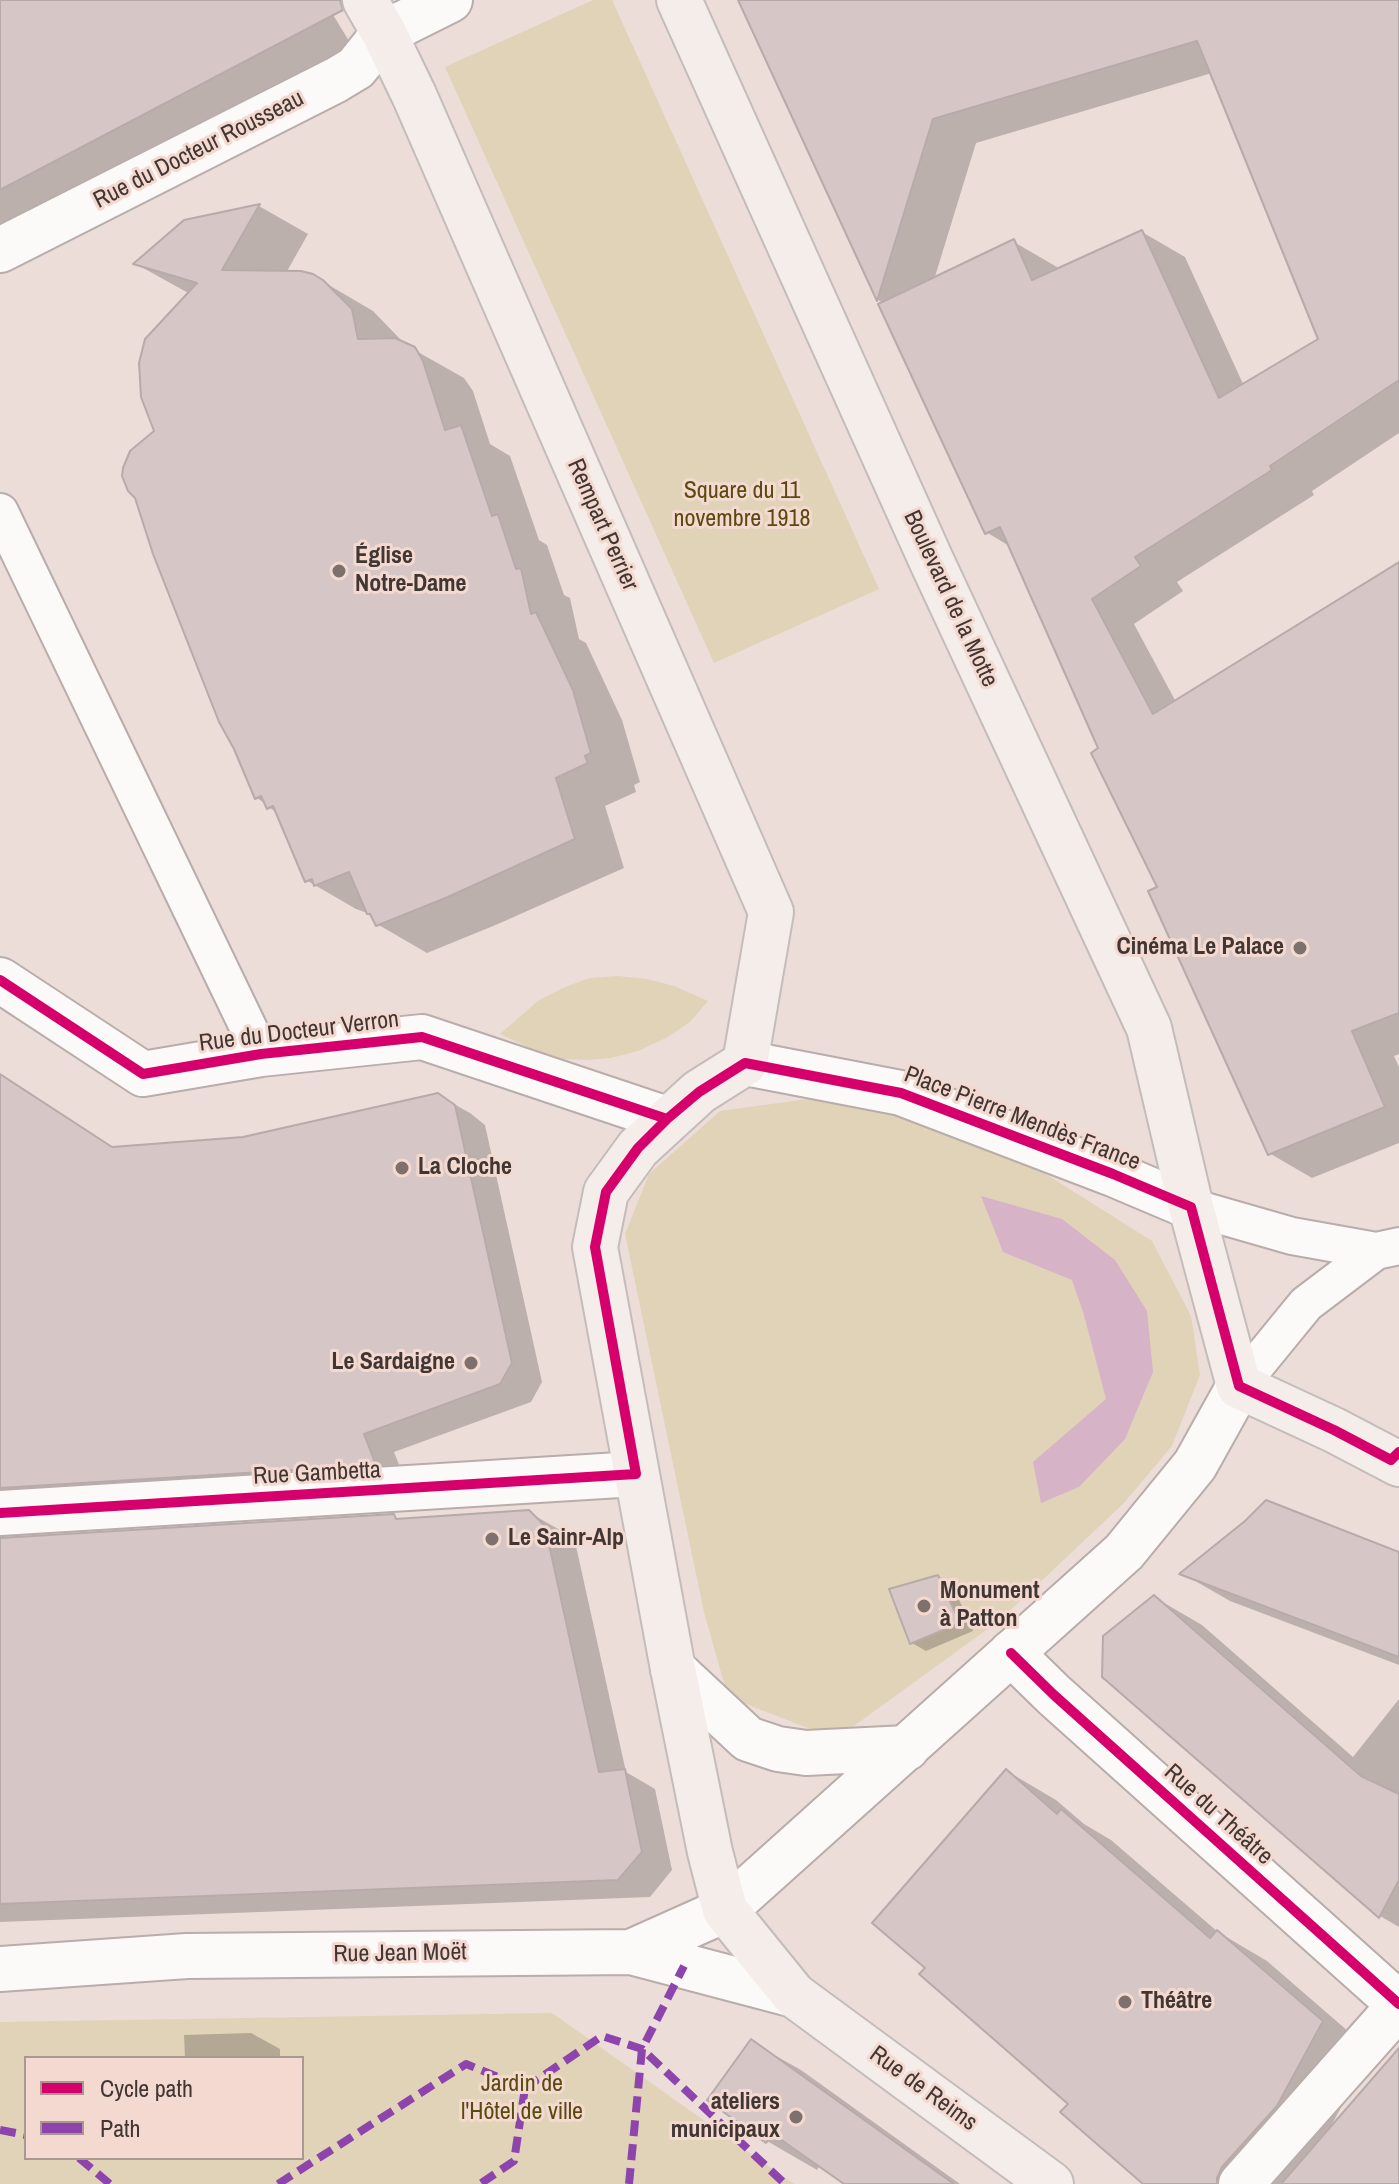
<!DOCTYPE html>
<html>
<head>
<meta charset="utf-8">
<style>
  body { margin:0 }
  #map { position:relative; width:1399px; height:2184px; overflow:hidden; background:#ecddd9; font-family:"Archivo Narrow",sans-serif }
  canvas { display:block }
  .legend { position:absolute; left:24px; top:2056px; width:280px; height:104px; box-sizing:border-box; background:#f4d9d1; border:2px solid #ac9892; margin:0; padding:10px 14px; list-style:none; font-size:24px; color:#413633 }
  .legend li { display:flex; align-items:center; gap:16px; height:40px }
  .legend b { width:40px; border:2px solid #ac9892 }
</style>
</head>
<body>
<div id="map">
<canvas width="1399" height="2184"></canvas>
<ul class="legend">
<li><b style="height:10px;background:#d6006c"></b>Cycle path</li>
<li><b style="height:10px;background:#8e44ad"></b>Path</li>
</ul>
</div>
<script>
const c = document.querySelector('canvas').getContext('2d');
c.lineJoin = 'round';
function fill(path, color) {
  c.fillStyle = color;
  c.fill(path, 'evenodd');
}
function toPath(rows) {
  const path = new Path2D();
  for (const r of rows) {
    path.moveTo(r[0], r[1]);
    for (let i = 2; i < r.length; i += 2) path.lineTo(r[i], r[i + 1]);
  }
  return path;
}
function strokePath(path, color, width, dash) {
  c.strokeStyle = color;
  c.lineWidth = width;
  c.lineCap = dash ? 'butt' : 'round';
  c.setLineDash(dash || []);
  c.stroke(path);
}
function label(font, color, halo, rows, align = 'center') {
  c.font = font + ' "Archivo Narrow",sans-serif';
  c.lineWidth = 6;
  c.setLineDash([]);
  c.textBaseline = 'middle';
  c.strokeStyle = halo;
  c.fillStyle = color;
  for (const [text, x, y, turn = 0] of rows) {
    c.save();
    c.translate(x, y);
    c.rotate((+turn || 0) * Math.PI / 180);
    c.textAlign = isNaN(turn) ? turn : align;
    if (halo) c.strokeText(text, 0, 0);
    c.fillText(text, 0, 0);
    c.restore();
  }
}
fill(toPath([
  [593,0,612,0,879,589,714,663,445,67],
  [618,976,647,979,674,986,708,1001,690,1022,666,1038,638,1051,611,1058,588,1060,563,1059,532,1049,500,1034,539,1000,563,988,589,978],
  [830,1096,1011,1152,1152,1241,1191,1316,1200,1375,1172,1446,1123,1504,1000,1620,836,1739,728,1697,704,1612,625,1234,649,1174,720,1111],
  [552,2013,794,2184,0,2184,0,2022],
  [26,2058,302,2058,302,2158,26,2158]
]), '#e0d3b8');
fill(toPath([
  [981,1196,1062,1219,1115,1260,1147,1311,1153,1372,1125,1439,1079,1487,1041,1503,1033,1462,1106,1399,1084,1315,1072,1280,1003,1252]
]), '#d7b3c8');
fill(toPath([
  [0,0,324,0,357,54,0,240],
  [745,0,1399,0,1399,433,1312,491,1314,495,1177,582,1183,591,1134,624,1176,702,1399,564,1399,1054,1394,1056,1399,1067,1399,1143,1312,1178,1269,1153,1100,749,1011,547,986,532,884,303,878,300,741,2],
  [1212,73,1320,340,1244,386,1185,257,1142,232,1059,270,1057,267,1014,242,934,280,976,143],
  [259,206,308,234,286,273,322,281,373,311,401,340,402,343,464,378,473,391,490,444,510,456,539,540,547,545,564,595,570,598,579,639,586,643,622,720,640,782,634,785,636,792,605,806,624,868,498,924,427,953,377,924,373,915,356,909,306,880,277,813,256,797,156,432,190,294,136,264,185,222],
  [0,1074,115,1149,244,1139,438,1095,470,1113,485,1125,542,1382,531,1402,394,1452,406,1482,6,1534,8,1540,394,1516,402,1521,528,1512,560,1530,576,1546,626,1772,655,1789,672,1870,650,1897,0,1922],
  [1399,1555,1399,1665,1230,1601,1183,1574],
  [938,1577,953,1586,973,1631,926,1651,912,1643],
  [1154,1597,1202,1625,1353,1757,1399,1699,1399,1927,1380,1916],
  [1007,1771,1056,1800,1084,1824,1111,1840,1218,1932,1267,1961,1371,2051,1330,2128,1399,2051,1399,2184,1146,2184,1071,2104,928,1968],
  [251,2033,280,2049,280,2058,185,2058,184,2035],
  [751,2042,801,2070,960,2184,846,2184,820,2165,817,2170,767,2141]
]), '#0003');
const building = toPath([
  [0,0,340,0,343,10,0,190,0,0],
  [738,0,1399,0,1399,380,1270,466,1272,470,1135,557,1141,566,1092,599,1153,714,1399,562,1399,1013,1352,1031,1385,1107,1268,1155,1148,891,1157,887,1091,753,1098,748,1000,527,985,534,878,304,1014,239,1032,280,1142,230,1219,398,1318,339,1197,41,933,119,877,301,738,0],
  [260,204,222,270,301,271,313,274,323,280,352,309,358,339,395,338,415,347,423,361,445,430,461,425,492,516,498,514,516,569,521,568,531,614,536,612,573,690,591,753,585,756,588,763,556,778,575,839,448,897,376,926,370,914,367,914,349,872,314,886,312,879,305,882,273,806,267,809,261,796,255,799,234,749,219,722,153,554,135,498,128,491,122,476,123,468,130,451,154,431,141,397,139,363,145,339,197,283,133,264,184,220,260,204],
  [0,1074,112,1147,243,1137,438,1093,455,1105,512,1363,500,1384,364,1434,376,1465,0,1488,0,1074],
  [1266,1500,1399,1552,1399,1657,1179,1574,1245,1521,1266,1500],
  [529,1510,545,1526,599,1772,625,1769,642,1852,618,1880,0,1904,0,1538,394,1514,396,1519,529,1510],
  [938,1575,960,1623,910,1644,889,1589,938,1575],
  [1154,1595,1361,1776,1399,1794,1399,1880,1379,1918,1102,1677,1103,1636,1154,1595],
  [1006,1769,1057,1814,1061,1809,1210,1938,1217,1930,1323,2021,1277,2106,1222,2167,1217,2178,1217,2184,1143,2184,1060,2112,1068,2104,919,1974,925,1968,872,1923,1006,1769],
  [751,2039,954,2184,844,2184,773,2134,766,2143,707,2100,751,2039],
  [1399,2048,1399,2184,1281,2184,1399,2048]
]);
fill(building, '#d6c6c5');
strokePath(building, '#b7aaaa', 2);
const lane = toPath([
  [0,512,261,1054],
  [1191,1207,1292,1236,1376,1251,1399,1246],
  [1239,1386,1306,1304,1376,1251]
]);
const street = toPath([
  [0,250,336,80,356,68,384,33,450,0],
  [0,980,143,1074,261,1054,422,1037,667,1119],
  [1011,1653,1054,1695,1399,2004],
  [1241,2184,1399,2006]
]);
const secondary = toPath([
  [745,1063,901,1093,1113,1174,1191,1207],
  [0,1513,636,1474],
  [673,1669,748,1739,778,1749,806,1753,907,1748],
  [631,1952,725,1910,1124,1552,1195,1465,1239,1386],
  [0,1969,187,1956,631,1952,794,1995]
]);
const primary = toPath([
  [365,0,384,33,414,95,771,912,745,1063,699,1092,638,1148,606,1192,595,1247,673,1669,710,1852,725,1910,794,1995,1051,2184],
  [679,0,931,560,1149,1028,1191,1207,1239,1386,1334,1430,1399,1464]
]);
strokePath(lane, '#b8adaa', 40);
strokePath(street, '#b8adaa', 48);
strokePath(secondary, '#b8adaa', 48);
strokePath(primary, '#c3bcba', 48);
strokePath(lane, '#fcfaf9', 36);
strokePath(street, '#fcfaf9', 44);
strokePath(secondary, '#fcfaf9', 44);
strokePath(primary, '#f4ede9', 44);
strokePath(toPath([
  [525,2088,602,2036,642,2049,785,2184],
  [0,2130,26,2135],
  [79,2158,110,2184],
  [278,2184,466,2064,525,2088,514,2161,480,2184],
  [629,2184,642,2049,684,1966]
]), '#8e44ad', 8, [16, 8]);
strokePath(toPath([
  [0,980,143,1074,261,1054,422,1037,667,1119],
  [0,1513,636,1474,595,1247,606,1192,638,1148,667,1119,699,1092,745,1063,901,1093,1113,1174,1191,1207,1239,1386,1334,1430,1391,1460,1399,1452],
  [1011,1653,1054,1695,1399,2004]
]), '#d6006c', 10);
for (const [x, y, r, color] of [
  [339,571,8,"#7d706d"],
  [1300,948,8,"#7d706d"],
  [402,1168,8,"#7d706d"],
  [471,1363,8,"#7d706d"],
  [492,1539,8,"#7d706d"],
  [924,1606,8,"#7d706d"],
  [1125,2002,8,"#7d706d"],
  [796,2117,8,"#7d706d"]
]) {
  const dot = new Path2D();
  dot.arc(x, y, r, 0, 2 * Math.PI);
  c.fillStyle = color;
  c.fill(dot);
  strokePath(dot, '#f4d9d1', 3);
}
label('24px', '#413633', '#f4d9d1', [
  ["Rue du Docteur Rousseau",199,150,-27],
  ["Rempart Perrier",602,525,66],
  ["Boulevard de la Motte",950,599,65],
  ["Rue du Docteur Verron",299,1032,-7],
  ["Place Pierre Mendès France",1022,1119,21],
  ["Rue Gambetta",317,1474,-3],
  ["Rue du Théâtre",1218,1815,42],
  ["Rue Jean Moët",400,1954,-1],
  ["Rue de Reims",923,2089,36]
]);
label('24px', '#594b0f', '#f4d9d1', [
  ["Square du 11",742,492],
  ["novembre 1918",742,520],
  ["Jardin de",522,2085],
  ["l'Hôtel de ville",522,2113]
]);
label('bold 24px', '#413633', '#f4d9d1', [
  ["Église",355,557],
  ["Notre-Dame",355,585],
  ["Cinéma Le Palace",1284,948,"right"],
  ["La Cloche",418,1168],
  ["Le Sardaigne",455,1363,"right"],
  ["Le Sainr-Alp",508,1539],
  ["Monument",940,1592],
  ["à Patton",940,1620],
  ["Théâtre",1141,2002],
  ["ateliers",780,2103,"right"],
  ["municipaux",780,2131,"right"]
], 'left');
</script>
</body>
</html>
